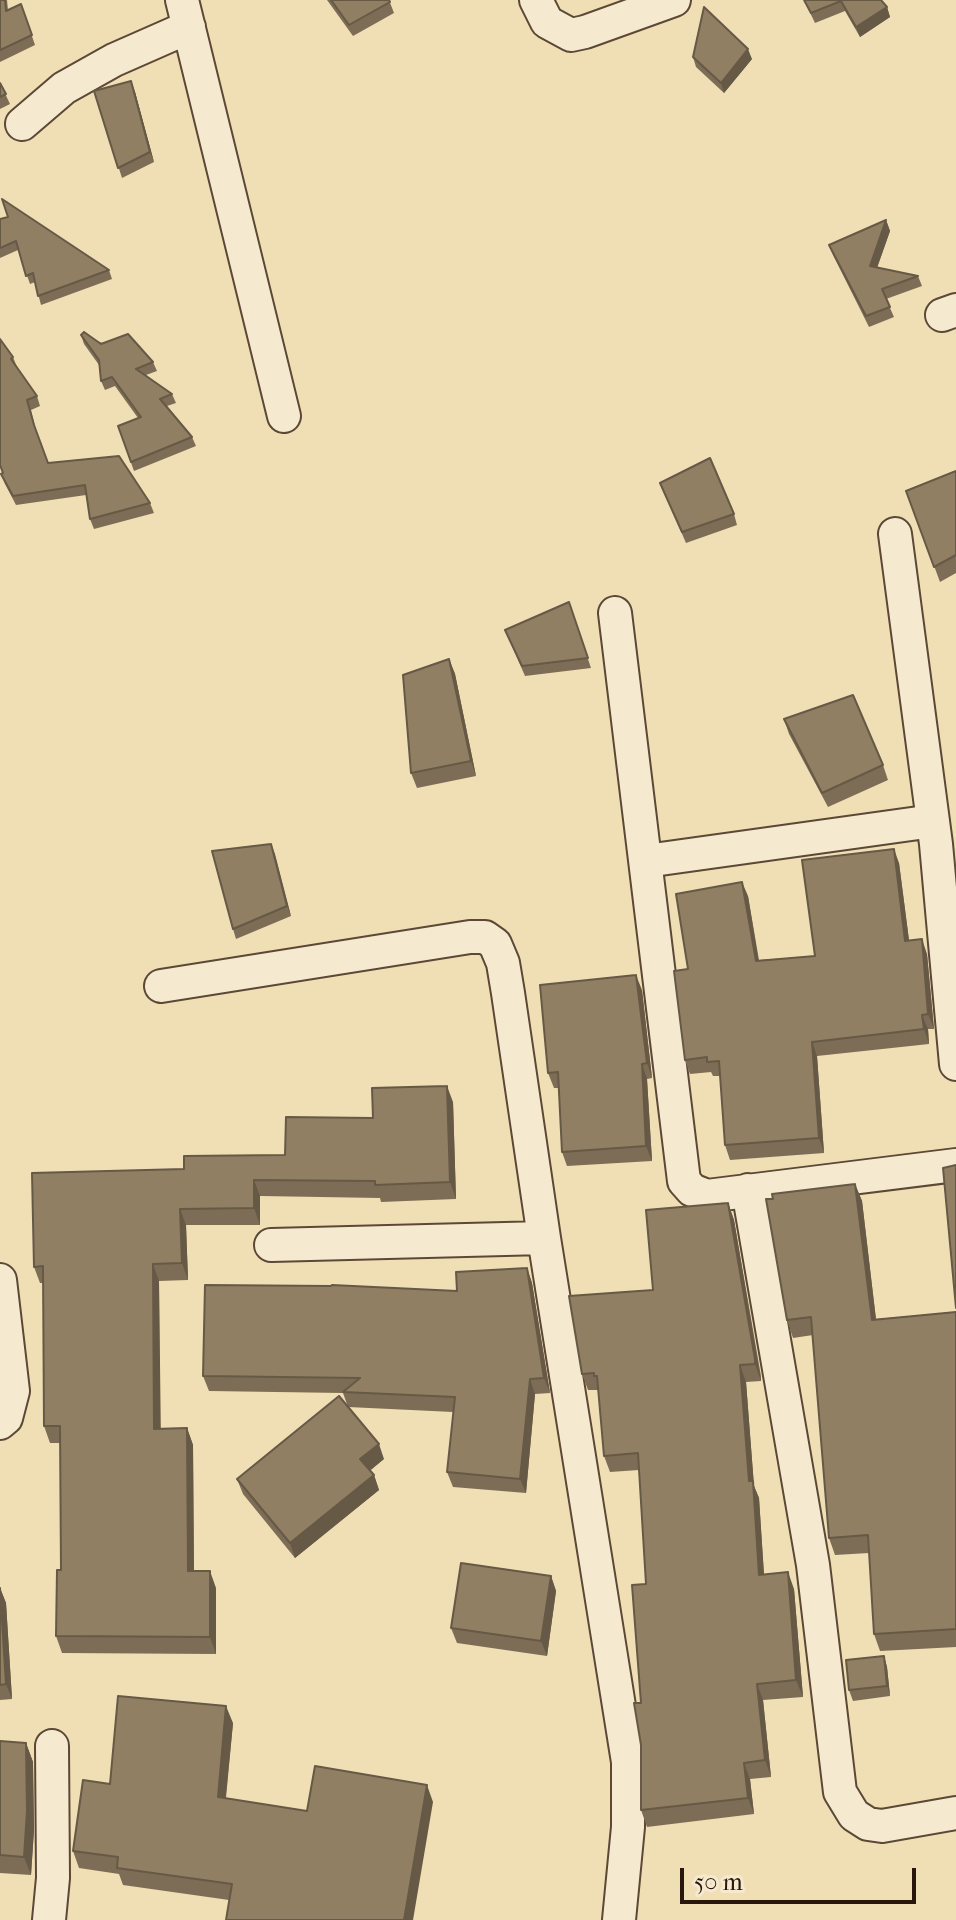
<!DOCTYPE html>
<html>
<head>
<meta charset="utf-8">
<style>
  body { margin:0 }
  #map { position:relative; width:956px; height:1920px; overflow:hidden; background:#f0dfb5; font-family:"IM FELL French Canon",serif }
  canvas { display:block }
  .scale { position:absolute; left:680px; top:1868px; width:236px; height:36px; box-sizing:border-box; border:4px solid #2a160c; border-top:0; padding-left:10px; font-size:24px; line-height:28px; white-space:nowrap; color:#2a160c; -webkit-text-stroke:6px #f5eacf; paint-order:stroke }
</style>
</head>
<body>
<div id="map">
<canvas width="956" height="1920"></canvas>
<div class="scale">50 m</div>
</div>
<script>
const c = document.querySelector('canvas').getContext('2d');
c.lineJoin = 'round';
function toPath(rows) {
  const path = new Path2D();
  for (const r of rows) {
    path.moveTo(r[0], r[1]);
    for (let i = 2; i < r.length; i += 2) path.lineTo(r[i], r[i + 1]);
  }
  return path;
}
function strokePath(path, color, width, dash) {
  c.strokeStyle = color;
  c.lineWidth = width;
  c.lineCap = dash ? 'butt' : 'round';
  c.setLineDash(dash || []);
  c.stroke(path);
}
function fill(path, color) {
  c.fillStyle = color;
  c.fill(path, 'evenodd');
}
const minor = toPath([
  [182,0,284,416],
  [536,0,547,22,571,35,585,32,674,0],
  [22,124,64,88,114,60,189,27],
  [942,315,956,310],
  [895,534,936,844,956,1064],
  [615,613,684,1181,692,1190,707,1196,956,1165],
  [646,861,933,821],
  [161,986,470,937,485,937,495,944,503,963,508,993,544,1238,628,1762,628,1827,619,1920],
  [748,1190,813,1565,840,1792,854,1815,868,1824,882,1826,956,1813],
  [271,1245,544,1238],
  [0,1280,13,1391,6,1418,0,1423],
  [49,1920,53,1878,52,1746]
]);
strokePath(minor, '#5c4836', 36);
strokePath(minor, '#f5eacf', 32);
fill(toPath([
  [0,0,7,0,8,10,21,4,35,45,0,62],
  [327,0,389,0,394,13,353,36],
  [804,0,881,0,887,7,890,17,860,37,845,11,815,23],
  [693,57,752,59,724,93,696,67],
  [0,83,10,104,0,109],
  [94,91,135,92,154,162,122,178],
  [0,219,109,270,112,279,41,305,35,282,30,284,18,250,0,258],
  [886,220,890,231,877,268,918,276,922,286,886,299,894,317,869,327,833,255,829,245],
  [81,335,153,362,157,371,146,375,172,394,176,403,167,406,192,437,196,446,134,471,118,426,138,418,115,386,105,390,101,381,99,365,84,344],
  [0,339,13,357,17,367,37,396,40,406,31,410,37,434,48,463,150,503,154,513,94,529,90,519,86,495,16,505,5,484,1,474,3,473],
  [956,471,956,573,940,582,912,506],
  [660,483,734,514,737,525,686,543],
  [569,602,591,668,525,676,505,630],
  [449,659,455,674,476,776,417,788,411,773],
  [784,719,883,765,888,780,828,807,789,734],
  [271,844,291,916,236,939,233,929],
  [899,863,909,940,927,954,934,1029,928,1029,929,1044,817,1056,824,1153,730,1160,725,1145,720,1076,713,1076,711,1072,690,1074,685,1060,688,969,748,896,759,960,815,956],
  [642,990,652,1078,647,1079,652,1161,567,1166,562,1152,559,1088,554,1088,548,1073],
  [453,1102,456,1199,381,1202,380,1198,260,1196,260,1225,186,1225,188,1280,159,1281,160,1429,187,1428,193,1445,194,1571,216,1588,216,1654,62,1653,56,1636,61,1570,60,1443,50,1443,44,1426,43,1283,40,1283,34,1267,184,1169,285,1155,373,1118],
  [855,1184,862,1201,876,1319,956,1312,956,1647,880,1651,874,1634,869,1553,835,1555,829,1538,813,1335,793,1338,787,1320],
  [728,1203,734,1220,761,1376,761,1381,746,1382,754,1486,759,1498,764,1574,794,1589,803,1697,763,1700,771,1777,750,1779,754,1814,647,1827,641,1810,641,1703,646,1584,639,1470,610,1472,604,1456,599,1390,588,1390,582,1374],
  [527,1268,532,1283,550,1393,535,1394,526,1493,453,1487,447,1472,453,1412,348,1407,343,1393,209,1391,203,1376],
  [384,1459,370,1470,374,1475,379,1490,295,1558,243,1494,237,1479],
  [551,1576,556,1591,547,1656,457,1643,451,1628],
  [0,1588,6,1603,12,1699,0,1700],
  [884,1656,887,1667,890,1696,853,1701,849,1690],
  [233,1723,226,1798,307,1811,433,1802,229,1900,123,1885,119,1874,79,1868,73,1851,110,1784],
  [0,1741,26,1743,33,1762,34,1830,31,1875,0,1873]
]), '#7d6d56');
fill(toPath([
  [887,7,890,17,860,37,856,27],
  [748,49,752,59,724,93,721,83],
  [131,81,135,92,154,162,150,152],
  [886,220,890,231,874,276,870,266],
  [449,659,455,674,476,776,471,761],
  [271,844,275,854,291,916,287,906],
  [894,849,899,863,911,956,905,941],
  [742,882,748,896,761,976,756,961],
  [922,939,927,954,934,1029,928,1014],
  [636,975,642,990,652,1078,647,1063],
  [922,1015,928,1029,929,1044,924,1029],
  [812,1042,817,1056,824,1153,819,1138],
  [642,1064,647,1079,652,1161,646,1146],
  [447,1086,453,1102,456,1199,450,1182],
  [254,1180,260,1196,260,1225,254,1208],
  [855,1184,862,1201,878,1337,872,1320],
  [728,1203,734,1220,761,1381,755,1364],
  [180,1209,186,1225,188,1280,182,1263],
  [153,1264,159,1281,161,1446,154,1429],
  [527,1268,532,1283,550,1393,544,1378],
  [740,1365,746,1382,754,1486,759,1498,765,1591,759,1575,749,1481],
  [530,1379,535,1394,526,1493,520,1479],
  [187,1428,193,1445,194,1588,188,1571],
  [379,1444,384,1459,366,1474,360,1459],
  [374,1475,379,1490,295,1558,290,1543],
  [210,1571,216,1588,216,1654,210,1637],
  [788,1572,794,1589,803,1697,796,1680],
  [551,1576,556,1591,547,1656,541,1641],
  [0,1588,6,1603,12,1699,6,1684],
  [884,1656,887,1667,890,1696,887,1686],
  [757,1684,763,1700,771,1777,765,1760],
  [226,1706,233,1723,224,1814,218,1797],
  [26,1743,33,1762,34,1830,31,1875,24,1857],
  [744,1763,750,1779,754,1814,748,1798],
  [427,1785,433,1802,413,1920,404,1920]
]), '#665946');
const building = toPath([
  [0,0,5,0,6,11,21,4,32,35,0,50,0,0],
  [331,0,389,0,390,2,349,25,331,0],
  [804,0,881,0,887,7,856,27,841,1,811,13,804,0],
  [704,7,748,49,721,83,693,57,704,7],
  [131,81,150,152,118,168,94,91,131,81],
  [0,83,6,94,0,97,0,83],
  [2,199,109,270,38,296,33,273,26,276,16,241,0,248,0,219,8,217,2,199],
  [886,220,870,266,918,276,882,289,890,307,866,316,829,245,886,220],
  [84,332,101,344,128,334,153,362,136,369,172,394,160,399,192,437,131,462,118,426,141,417,112,377,101,381,99,360,81,335,84,332],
  [0,339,13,357,11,359,37,396,27,400,34,425,48,463,119,456,150,503,90,519,85,485,13,496,1,474,3,473,0,465,0,339],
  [710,458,734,514,682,532,660,483,710,458],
  [956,471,956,555,934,567,906,491,956,471],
  [569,602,588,658,522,666,505,630,569,602],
  [449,659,471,761,411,773,403,675,449,659],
  [853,695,883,765,822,793,784,719,853,695],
  [271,844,287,906,233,929,212,851,271,844],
  [894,849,905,941,922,939,928,1014,922,1015,924,1029,812,1042,819,1138,725,1145,719,1061,707,1062,707,1057,685,1060,674,971,688,969,676,894,742,882,756,961,815,956,802,860,894,849],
  [636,975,647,1063,642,1064,646,1146,562,1152,558,1072,548,1073,540,985,636,975],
  [447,1086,450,1182,375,1185,375,1181,254,1180,254,1208,180,1209,182,1263,153,1264,154,1429,187,1428,188,1571,210,1571,210,1637,56,1636,57,1570,61,1570,60,1426,44,1426,43,1266,34,1267,32,1173,184,1169,184,1156,285,1155,286,1117,373,1118,372,1088,447,1086],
  [956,1165,956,1308,943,1168,956,1165],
  [855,1184,872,1320,956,1312,956,1629,874,1634,868,1535,829,1538,811,1317,787,1320,766,1199,773,1199,772,1194,855,1184],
  [728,1203,755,1359,755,1364,740,1365,749,1481,753,1481,759,1575,788,1572,796,1680,757,1684,765,1760,744,1763,748,1798,641,1810,641,1745,634,1703,641,1703,632,1585,646,1584,638,1453,604,1456,597,1376,594,1376,594,1373,582,1374,569,1296,653,1290,646,1210,728,1203],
  [527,1268,544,1378,530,1379,520,1479,447,1472,455,1397,343,1392,360,1378,203,1376,205,1285,331,1286,332,1285,457,1291,456,1272,527,1268],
  [339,1396,379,1444,360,1459,374,1475,290,1543,237,1479,339,1396],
  [461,1563,551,1576,541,1641,451,1628,461,1563],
  [0,1588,6,1684,0,1685,0,1588],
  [884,1656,887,1686,849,1690,846,1660,884,1656],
  [118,1696,226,1706,218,1797,307,1811,315,1766,427,1785,404,1920,226,1920,232,1884,117,1868,118,1857,73,1851,83,1780,110,1784,118,1696],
  [0,1741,26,1743,27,1811,24,1857,0,1855,0,1741]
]);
fill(building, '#917f64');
strokePath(building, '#665946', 2);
</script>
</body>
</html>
